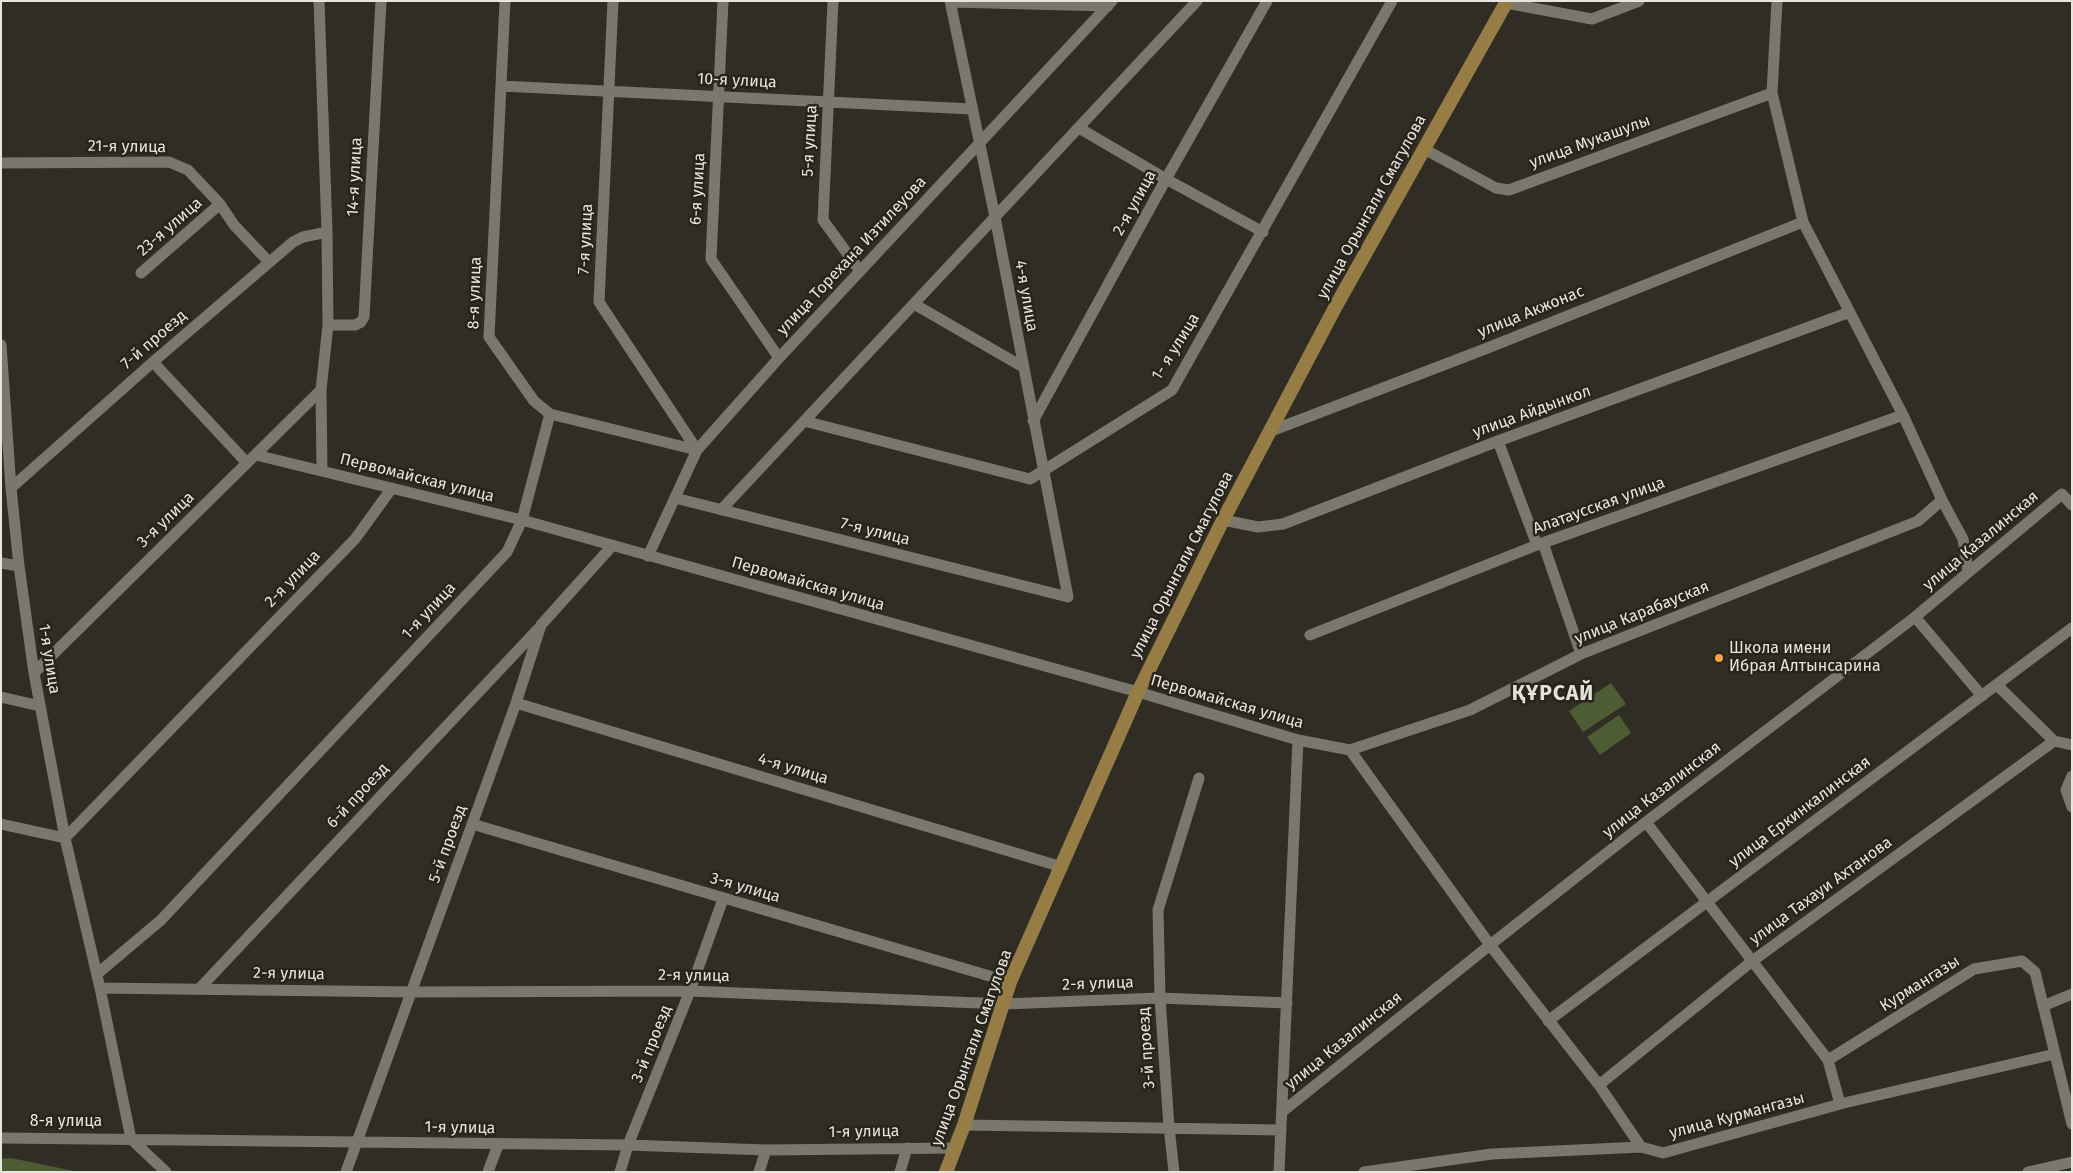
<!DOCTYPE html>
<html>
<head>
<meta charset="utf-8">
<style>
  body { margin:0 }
  #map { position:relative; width:2073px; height:1173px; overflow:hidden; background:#302e24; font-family:"Fira Sans",sans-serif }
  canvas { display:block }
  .frame { position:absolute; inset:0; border:2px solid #e6e5de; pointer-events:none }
</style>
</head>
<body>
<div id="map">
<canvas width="2073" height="1173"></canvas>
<div class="frame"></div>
</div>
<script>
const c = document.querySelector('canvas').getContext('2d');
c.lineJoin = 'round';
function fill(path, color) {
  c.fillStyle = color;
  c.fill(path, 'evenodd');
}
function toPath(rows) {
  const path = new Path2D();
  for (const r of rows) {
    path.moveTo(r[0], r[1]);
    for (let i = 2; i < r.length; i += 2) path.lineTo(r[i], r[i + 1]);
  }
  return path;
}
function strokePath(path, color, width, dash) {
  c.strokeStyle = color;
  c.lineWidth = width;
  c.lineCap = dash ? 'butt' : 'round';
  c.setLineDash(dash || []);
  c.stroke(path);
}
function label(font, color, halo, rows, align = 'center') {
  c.font = font + ' "Fira Sans",sans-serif';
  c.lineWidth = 5;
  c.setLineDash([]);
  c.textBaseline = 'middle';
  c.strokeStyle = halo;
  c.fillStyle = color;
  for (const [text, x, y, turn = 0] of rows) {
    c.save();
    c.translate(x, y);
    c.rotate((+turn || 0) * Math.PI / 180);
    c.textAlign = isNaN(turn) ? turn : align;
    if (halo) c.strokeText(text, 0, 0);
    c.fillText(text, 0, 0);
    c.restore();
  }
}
fill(toPath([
  [1611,683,1626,704,1583,732,1569,711],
  [1619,715,1631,733,1600,755,1587,737],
  [11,1158,79,1172,1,1172,1,1159]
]), '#4e5c34');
strokePath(toPath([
  [319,1,327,232,328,325,321,390,322,471],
  [505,1,489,337,534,401,550,414,697,450],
  [613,1,599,302,697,450],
  [723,1,711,259,779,358],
  [833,1,823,220,860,271],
  [1777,1,1772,93,1803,222,1903,415,1942,500,1963,539,1968,572],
  [951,2,1108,6],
  [1506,3,1592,19,1639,1],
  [501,86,972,109],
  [1079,128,1166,179,1263,232],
  [1424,149,1496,188,1509,190,1772,93],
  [1,163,169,162,188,170,220,204,234,225,269,262],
  [141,273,220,204],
  [914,304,1023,367],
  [328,325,355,325,361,322,364,317,381,1],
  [1,345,11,488,19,566,34,673,65,838,100,988,131,1139],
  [153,362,247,463],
  [804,421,1030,479,1172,390,1392,1],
  [1033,421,1166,179,1267,1],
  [1271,431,1485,349,1803,222],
  [1498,441,1537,545],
  [256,455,522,520,1138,692,1298,740,1350,750,1470,710,1581,654,1918,521,1942,500],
  [11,488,153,362,293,242,303,237,327,232],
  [675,498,1068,597,995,217,950,1],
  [721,510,1197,1],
  [1223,520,1258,527,1283,524,1498,441,1850,312],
  [1543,543,1581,654],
  [648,556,697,450,779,358,1112,1],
  [1,563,19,566],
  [1915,617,1982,696],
  [1310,635,1537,545,1903,415],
  [34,673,321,390],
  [1997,685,2054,741],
  [1,697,40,706],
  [516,703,1062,867],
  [1350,750,1490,945,1599,1085,1641,1147],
  [2072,776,2066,790,2072,807],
  [1646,822,1828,1060,1840,1104],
  [1,824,65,838,355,539,392,488],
  [472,824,1010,982],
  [97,974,161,920,507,552,522,520,550,414],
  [100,988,411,992,690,991,1003,1004,1160,998,1287,1003],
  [199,989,538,629],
  [2043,1006,2072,994],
  [1548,1021,2072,628],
  [1828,1060,1974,969,2022,961,2035,972,2072,1124],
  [1599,1085,1751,962,2054,741,2072,745],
  [1282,1112,1490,945,1646,822,1915,617,2062,494,2072,505],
  [964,1125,1281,1130],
  [1,1138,628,1145,766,1150,955,1148],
  [131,1139,166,1172],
  [346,1172,516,703,541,625,612,546],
  [488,1172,498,1145],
  [620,1172,628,1145,690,991,723,899],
  [759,1172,766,1150],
  [900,1172,907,1148],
  [1174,1172,1169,1127,1160,998,1158,910,1199,778],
  [1279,1172,1298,740],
  [1364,1172,1492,1154,1641,1147,1663,1153,1844,1103,2055,1054],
  [2028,1172,2072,1162]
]), '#7a786d', 11);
strokePath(toPath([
  [946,1172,964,1125,1010,982,1138,692,1223,520,1337,304,1507,1]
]), '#987c45', 14);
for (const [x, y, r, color] of [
  [1719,658,5,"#f7a149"]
]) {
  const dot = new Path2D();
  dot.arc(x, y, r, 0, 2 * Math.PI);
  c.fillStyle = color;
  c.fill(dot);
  strokePath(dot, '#26241b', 2);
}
label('16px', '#e6e5de', '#26241b', [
  ["10-я улица",737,81,3],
  ["5-я улица",810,141,-87],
  ["улица Мукашулы",1590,142,-20],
  ["21-я улица",127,147,1],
  ["14-я улица",355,177,-87],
  ["6-я улица",698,189,-87],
  ["2-я улица",1135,203,-61],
  ["улица Орынгали Смагулова",1372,207,-61],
  ["23-я улица",170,227,-41],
  ["7-я улица",586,239,-87],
  ["улица Торехана Изтилеуова",852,256,-47],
  ["8-я улица",475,293,-88],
  ["4-я улица",1026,296,80],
  ["улица Акжонас",1531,312,-22],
  ["7-й проезд",154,340,-41],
  ["1- я улица",1176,347,-58],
  ["улица Айдынкол",1532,412,-20],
  ["Первомайская улица",417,478,14],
  ["Алатаусская улица",1599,506,-20],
  ["3-я улица",166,520,-44],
  ["7-я улица",875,532,14],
  ["улица Казалинская",1981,541,-40],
  ["улица Орынгали Смагулова",1182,565,-63],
  ["2-я улица",293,579,-46],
  ["Первомайская улица",808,584,16],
  ["1-я улица",429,611,-47],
  ["улица Карабауская",1642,613,-22],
  ["1-я улица",49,659,81],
  ["Первомайская улица",1227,702,16],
  ["4-я улица",793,769,17],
  ["улица Казалинская",1662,790,-38],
  ["6-й проезд",358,796,-47],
  ["улица Еркинкалинская",1800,812,-37],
  ["5-й проезд",448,844,-70],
  ["3-я улица",745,888,16],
  ["улица Тахауи Ахтанова",1821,891,-36],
  ["2-я улица",289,974,1],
  ["2-я улица",694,976,1],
  ["2-я улица",1098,984,-2],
  ["Курмангазы",1920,984,-32],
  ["улица Казалинская",1344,1041,-39],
  ["3-й проезд",652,1044,-68],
  ["улица Орынгали Смагулова",972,1048,-70],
  ["3-й проезд",1147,1048,-94],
  ["улица Курмангазы",1737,1116,-15],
  ["8-я улица",66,1122],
  ["1-я улица",460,1128,1],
  ["1-я улица",864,1132,-1]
]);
label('16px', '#e6e5de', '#26241b', [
  ["Школа имени",1729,649],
  ["Ибрая Алтынсарина",1729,667]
], 'left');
c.letterSpacing = '1px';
label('bold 21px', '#e4e1d5', '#26241b', [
  ["ҚҰРСАЙ",1553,694]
]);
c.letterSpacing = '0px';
</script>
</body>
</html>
